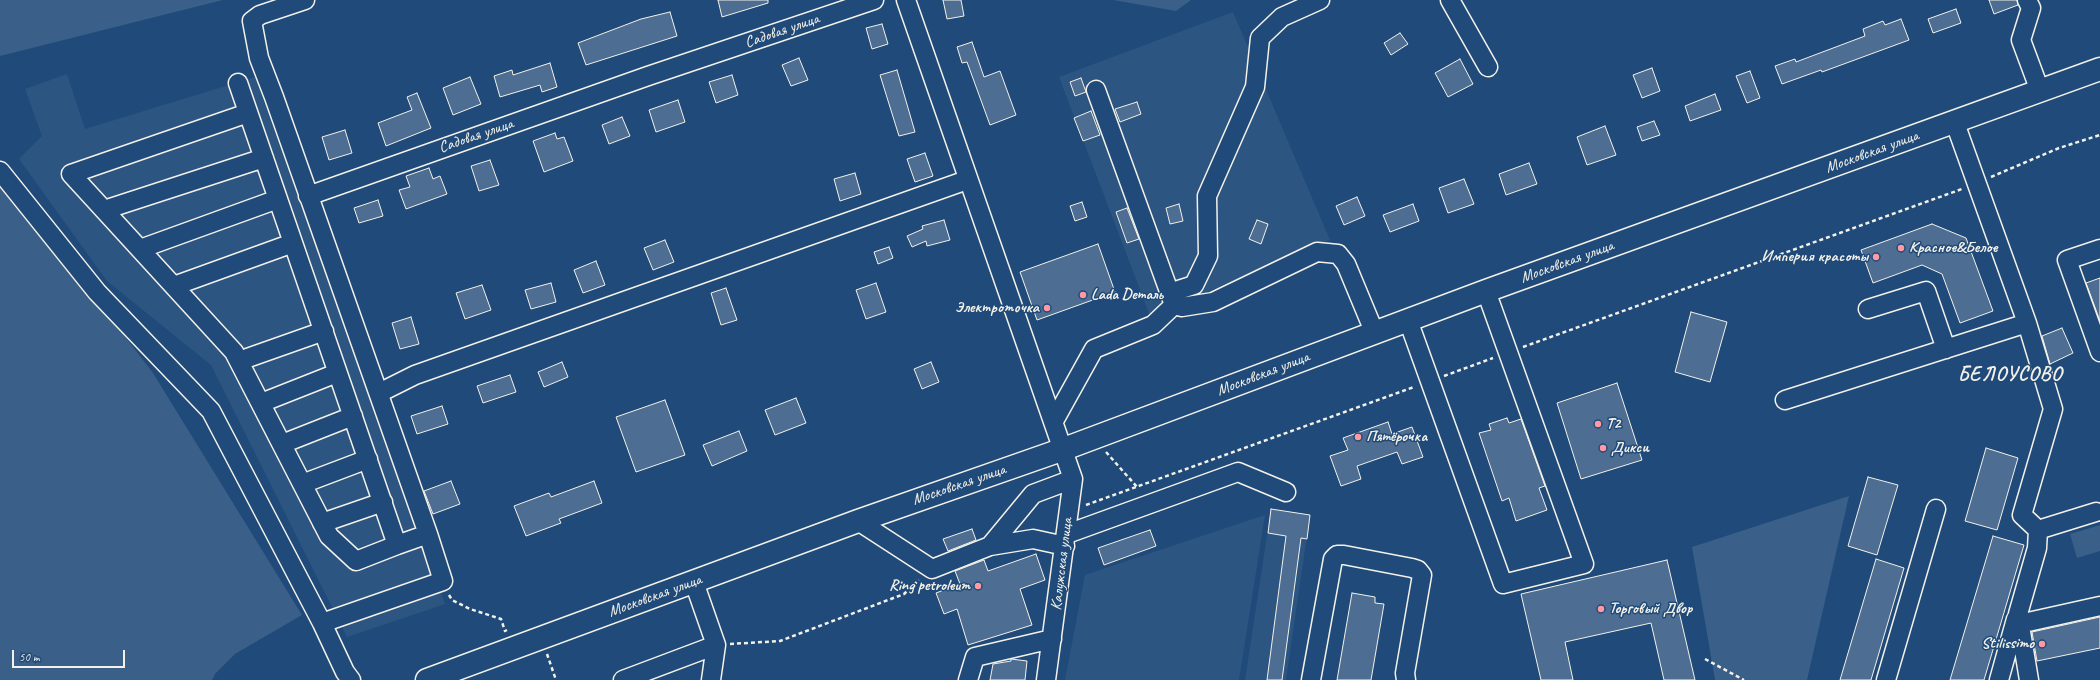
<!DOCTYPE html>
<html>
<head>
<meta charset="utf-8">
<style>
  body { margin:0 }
  #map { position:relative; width:2100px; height:680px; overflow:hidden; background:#1f4a7a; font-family:Caveat,sans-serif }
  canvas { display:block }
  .scale { position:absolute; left:12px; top:650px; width:113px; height:18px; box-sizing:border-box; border:2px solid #f4f1e8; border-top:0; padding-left:5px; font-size:12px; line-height:14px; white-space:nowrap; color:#f4f1e8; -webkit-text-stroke:3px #1f4a7a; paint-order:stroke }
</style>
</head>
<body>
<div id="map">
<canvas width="2100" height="680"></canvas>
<div class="scale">50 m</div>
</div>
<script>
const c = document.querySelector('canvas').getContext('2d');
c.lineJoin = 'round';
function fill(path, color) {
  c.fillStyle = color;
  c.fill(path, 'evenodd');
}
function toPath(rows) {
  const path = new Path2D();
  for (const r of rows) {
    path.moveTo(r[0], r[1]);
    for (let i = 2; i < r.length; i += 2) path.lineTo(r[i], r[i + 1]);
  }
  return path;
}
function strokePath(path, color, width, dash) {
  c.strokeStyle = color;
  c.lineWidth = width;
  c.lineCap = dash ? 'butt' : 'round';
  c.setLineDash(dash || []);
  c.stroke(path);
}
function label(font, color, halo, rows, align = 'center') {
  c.font = font + ' Caveat,sans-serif';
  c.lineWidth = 3;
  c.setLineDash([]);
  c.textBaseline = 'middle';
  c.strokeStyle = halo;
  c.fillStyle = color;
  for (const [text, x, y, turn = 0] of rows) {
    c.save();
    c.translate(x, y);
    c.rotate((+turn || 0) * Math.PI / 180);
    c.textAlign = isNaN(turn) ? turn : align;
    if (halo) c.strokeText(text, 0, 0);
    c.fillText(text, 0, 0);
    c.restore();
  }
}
fill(toPath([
  [1233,12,1330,240,1150,316,1059,77],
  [67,74,85,129,255,77,445,604,347,637,211,365,107,281,19,159,42,136,25,89],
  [1271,509,1310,515,1286,680,1245,680],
  [1265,515,1239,680,1065,680,1085,575]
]), '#2d5581');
fill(toPath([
  [0,0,223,0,0,56],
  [1113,0,1191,0,1176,11],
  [0,174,153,373,302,615,235,654,215,674,212,680,0,680],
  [1849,496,1807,680,1715,680,1692,547],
  [2100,525,2100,551,2077,558,2070,534]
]), '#3a5f88');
const building = toPath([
  [718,0,768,0,768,3,722,17,718,0],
  [943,0,961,0,964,16,947,19,943,0],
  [1989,0,2017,0,2018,5,1994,14,1989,0],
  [1956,9,1961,23,1933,33,1928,19,1956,9],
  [670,12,677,36,586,65,578,43,641,19,670,12],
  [1901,19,1909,40,1822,72,1821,70,1782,84,1775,66,1795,59,1796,62,1865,36,1863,29,1883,21,1885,25,1901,19],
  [882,24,888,44,872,49,866,28,882,24],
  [1400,33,1408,44,1391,55,1384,43,1400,33],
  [972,42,984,77,1000,71,1016,115,990,125,967,62,962,63,957,47,972,42],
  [799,58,808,80,791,86,782,65,799,58],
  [1460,59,1473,84,1448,97,1435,73,1460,59],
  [550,63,557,87,542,92,540,85,500,97,494,76,512,70,513,75,550,63],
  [1652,68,1660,91,1642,98,1633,75,1652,68],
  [897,70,915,132,899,136,880,75,897,70],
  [1750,71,1760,98,1747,103,1736,76,1750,71],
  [732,75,738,95,716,103,709,82,732,75],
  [470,77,481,104,453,115,443,88,470,77],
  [1081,78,1086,92,1075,96,1070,82,1081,78],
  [417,93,431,128,386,146,378,123,412,110,407,97,417,93],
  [1715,94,1721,110,1690,121,1685,106,1715,94],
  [678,100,685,122,656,132,649,110,678,100],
  [1137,102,1141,114,1120,122,1115,109,1137,102],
  [1091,111,1100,135,1083,141,1074,118,1091,111],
  [622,117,630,136,609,144,602,125,622,117],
  [1654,121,1660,135,1642,141,1637,127,1654,121],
  [1605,126,1616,155,1587,165,1577,137,1605,126],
  [345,130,352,153,329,160,322,137,345,130],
  [555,133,557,139,564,137,573,161,544,172,533,141,555,133],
  [925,153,933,176,915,182,907,159,925,153],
  [490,160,499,185,479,191,471,166,490,160],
  [1529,163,1537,184,1506,195,1499,174,1529,163],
  [429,168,433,179,440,176,447,194,406,209,399,190,410,187,406,176,429,168],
  [855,173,861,194,840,201,834,179,855,173],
  [1464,179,1474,204,1448,213,1439,188,1464,179],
  [1357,197,1365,216,1344,225,1336,206,1357,197],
  [378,200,383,216,359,223,354,208,378,200],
  [1082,202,1087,217,1075,221,1070,206,1082,202],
  [1179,204,1183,221,1170,224,1166,208,1179,204],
  [1413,204,1419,221,1390,232,1383,215,1413,204],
  [1127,208,1139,239,1127,243,1116,212,1127,208],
  [944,220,950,240,927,246,926,241,912,247,907,236,923,229,922,226,944,220],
  [1257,220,1268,224,1261,244,1249,239,1257,220],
  [1932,224,1966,238,1993,311,1960,323,1942,274,1922,265,1873,283,1861,250,1932,224],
  [665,240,674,262,653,270,644,248,665,240],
  [1098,244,1115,292,1037,320,1020,272,1098,244],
  [889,247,893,258,878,264,874,252,889,247],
  [596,261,605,285,583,293,574,270,596,261],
  [2100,278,2100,321,2086,283,2100,278],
  [551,283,556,302,531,309,525,290,551,283],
  [876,283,886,312,866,319,856,290,876,283],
  [482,285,491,310,465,319,456,293,482,285],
  [726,288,737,320,721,325,711,293,726,288],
  [1691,312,1727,322,1710,382,1675,372,1691,312],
  [411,317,419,344,400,349,392,323,411,317],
  [2062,328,2073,353,2050,364,2042,336,2062,328],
  [562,362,568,377,544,387,538,372,562,362],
  [931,362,939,382,922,389,914,369,931,362],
  [510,375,516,392,483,403,477,386,510,375],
  [1617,383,1642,460,1581,479,1557,403,1617,383],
  [796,398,806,423,775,435,765,410,796,398],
  [665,400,685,455,636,472,616,417,665,400],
  [442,406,448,424,417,434,411,416,442,406],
  [1507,418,1509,423,1521,419,1545,486,1539,488,1547,510,1516,521,1509,498,1502,501,1479,433,1491,430,1489,424,1507,418],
  [1388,422,1392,434,1412,427,1423,457,1402,464,1397,452,1357,466,1361,479,1341,486,1330,456,1348,450,1343,438,1388,422],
  [739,431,747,451,712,466,703,445,739,431],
  [1986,448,2018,458,1997,530,1965,521,1986,448],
  [1868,477,1898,485,1877,555,1848,546,1868,477],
  [451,481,460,504,433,514,424,491,451,481],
  [594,481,602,503,559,519,561,523,526,536,514,506,549,493,551,497,594,481],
  [1271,509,1310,515,1307,539,1301,538,1282,680,1267,680,1286,536,1268,533,1271,509],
  [972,529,976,540,948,551,943,539,972,529],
  [1150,530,1156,546,1104,565,1098,548,1150,530],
  [1993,536,2024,545,1984,680,1950,680,1993,536],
  [1036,554,1045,580,1020,589,1032,625,968,645,957,609,944,614,936,593,960,584,955,571,984,560,988,571,1036,554],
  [1876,559,1904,568,1871,680,1840,680,1876,559],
  [1667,560,1695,680,1664,680,1651,623,1565,642,1573,680,1541,680,1521,594,1667,560],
  [1352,593,1375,597,1375,603,1384,604,1371,680,1337,680,1352,593],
  [2100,617,2100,648,2037,661,2032,632,2100,617],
  [1011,659,1027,661,1025,680,990,680,993,664,1011,661,1011,659]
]);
fill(building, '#4d6e92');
strokePath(building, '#f4f1e8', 1);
const minor = toPath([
  [305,0,260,15,252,21,259,58,274,97,428,534,397,545],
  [906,0,1073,479,1046,680],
  [1450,0,1488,67],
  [2027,0,2031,8,2021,40,2040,91],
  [238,83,397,545,356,561,329,536,234,352,71,174,248,113],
  [1955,123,2027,323,2053,409,2022,515,2038,530,2037,548,2018,614,2029,680],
  [0,171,97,292,211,411,322,623,345,672,351,680],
  [308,196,648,76,874,0],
  [104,210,264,158],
  [140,249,278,199],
  [2100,249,2067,260,2100,352],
  [174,286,293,243],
  [1169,293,1194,285,1208,256,1207,196,1255,87,1260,38,1282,17,1320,0],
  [1174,305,1182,307,1213,302,1317,252,1338,254,1346,264,1373,329],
  [1868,309,1926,291,1946,349],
  [1408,320,1503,584,1584,564,1486,291],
  [239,361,324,331],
  [379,393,415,375,967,180],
  [1785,400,2027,323],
  [261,403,337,373],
  [1054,421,1094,349,1153,325,1174,305,1096,90],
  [282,444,353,416],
  [302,484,368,459],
  [858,521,932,569,990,546,1033,494,1073,479],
  [322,523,383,502],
  [2038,530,2096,512],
  [1067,534,1238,472,1286,492],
  [990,546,1033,539,1065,546],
  [694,582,716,645,711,680],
  [322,623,443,581,428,534],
  [2019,624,2100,606],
  [623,680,716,645],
  [968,680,975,657,1052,639],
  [1311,680,1333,559,1337,555,1344,555,1412,568,1418,570,1422,575,1405,673,1406,680],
  [1886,680,1936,509],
  [1999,680,2016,619]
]);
const highway = toPath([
  [427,680,858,521,1064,449,1486,291,2100,69]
]);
strokePath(minor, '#f4f1e8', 21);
strokePath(highway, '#f4f1e8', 25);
strokePath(toPath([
  [1991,177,2059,148,2100,135],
  [1523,347,1962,189],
  [1444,376,1493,358],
  [1106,452,1137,487],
  [1086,505,1414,387],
  [449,595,452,600,470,609,501,619,505,631,507,630],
  [730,644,780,641,904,594,919,580],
  [547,654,556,680],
  [1705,659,1744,680]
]), '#f4f1e8', 2.5, [4, 3]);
strokePath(minor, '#1f4a7a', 18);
strokePath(highway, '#1f4a7a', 22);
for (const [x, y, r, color] of [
  [1901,248,4,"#ff9aa2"],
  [1876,257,4,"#ff9aa2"],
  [1083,295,4,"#ff9aa2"],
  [1047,308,4,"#ff9aa2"],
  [1598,424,4,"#ff9aa2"],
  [1358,437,4,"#ff9aa2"],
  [1603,448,4,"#ff9aa2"],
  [978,586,4,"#ff9aa2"],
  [1601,609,4,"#ff9aa2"],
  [2042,644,4,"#ff9aa2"]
]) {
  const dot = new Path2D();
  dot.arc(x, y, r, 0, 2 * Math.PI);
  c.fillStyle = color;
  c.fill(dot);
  strokePath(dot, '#1f4a7a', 1.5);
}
label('16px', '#f4f1e8', '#1f4a7a', [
  ["Садовая улица",782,31,-19],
  ["Садовая улица",476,136,-19],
  ["Московская улица",1872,152,-20],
  ["Московская улица",1567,262,-20],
  ["Московская улица",1263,374,-21],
  ["Московская улица",959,485,-19],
  ["Калужская улица",1062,564,-83],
  ["Московская улица",655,596,-20]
]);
label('bold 16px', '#f4f1e8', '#1f4a7a', [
  ["Красное&Белое",1909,248],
  ["Империя красоты",1868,257,"right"],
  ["Lada Dеталь",1091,295],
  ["Электроточка",1039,308,"right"],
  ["T2",1606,424],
  ["Пятёрочка",1366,437],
  ["Дикси",1611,448],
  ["Ring petroleum",970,586,"right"],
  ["Торговый Двор",1609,609],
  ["Stilissimo",2034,644,"right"]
], 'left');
c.letterSpacing = '1px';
label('bold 20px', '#f4f1e8', '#1f4a7a', [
  ["БЕЛОУСОВО",2010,375]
]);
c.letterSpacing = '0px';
</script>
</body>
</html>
